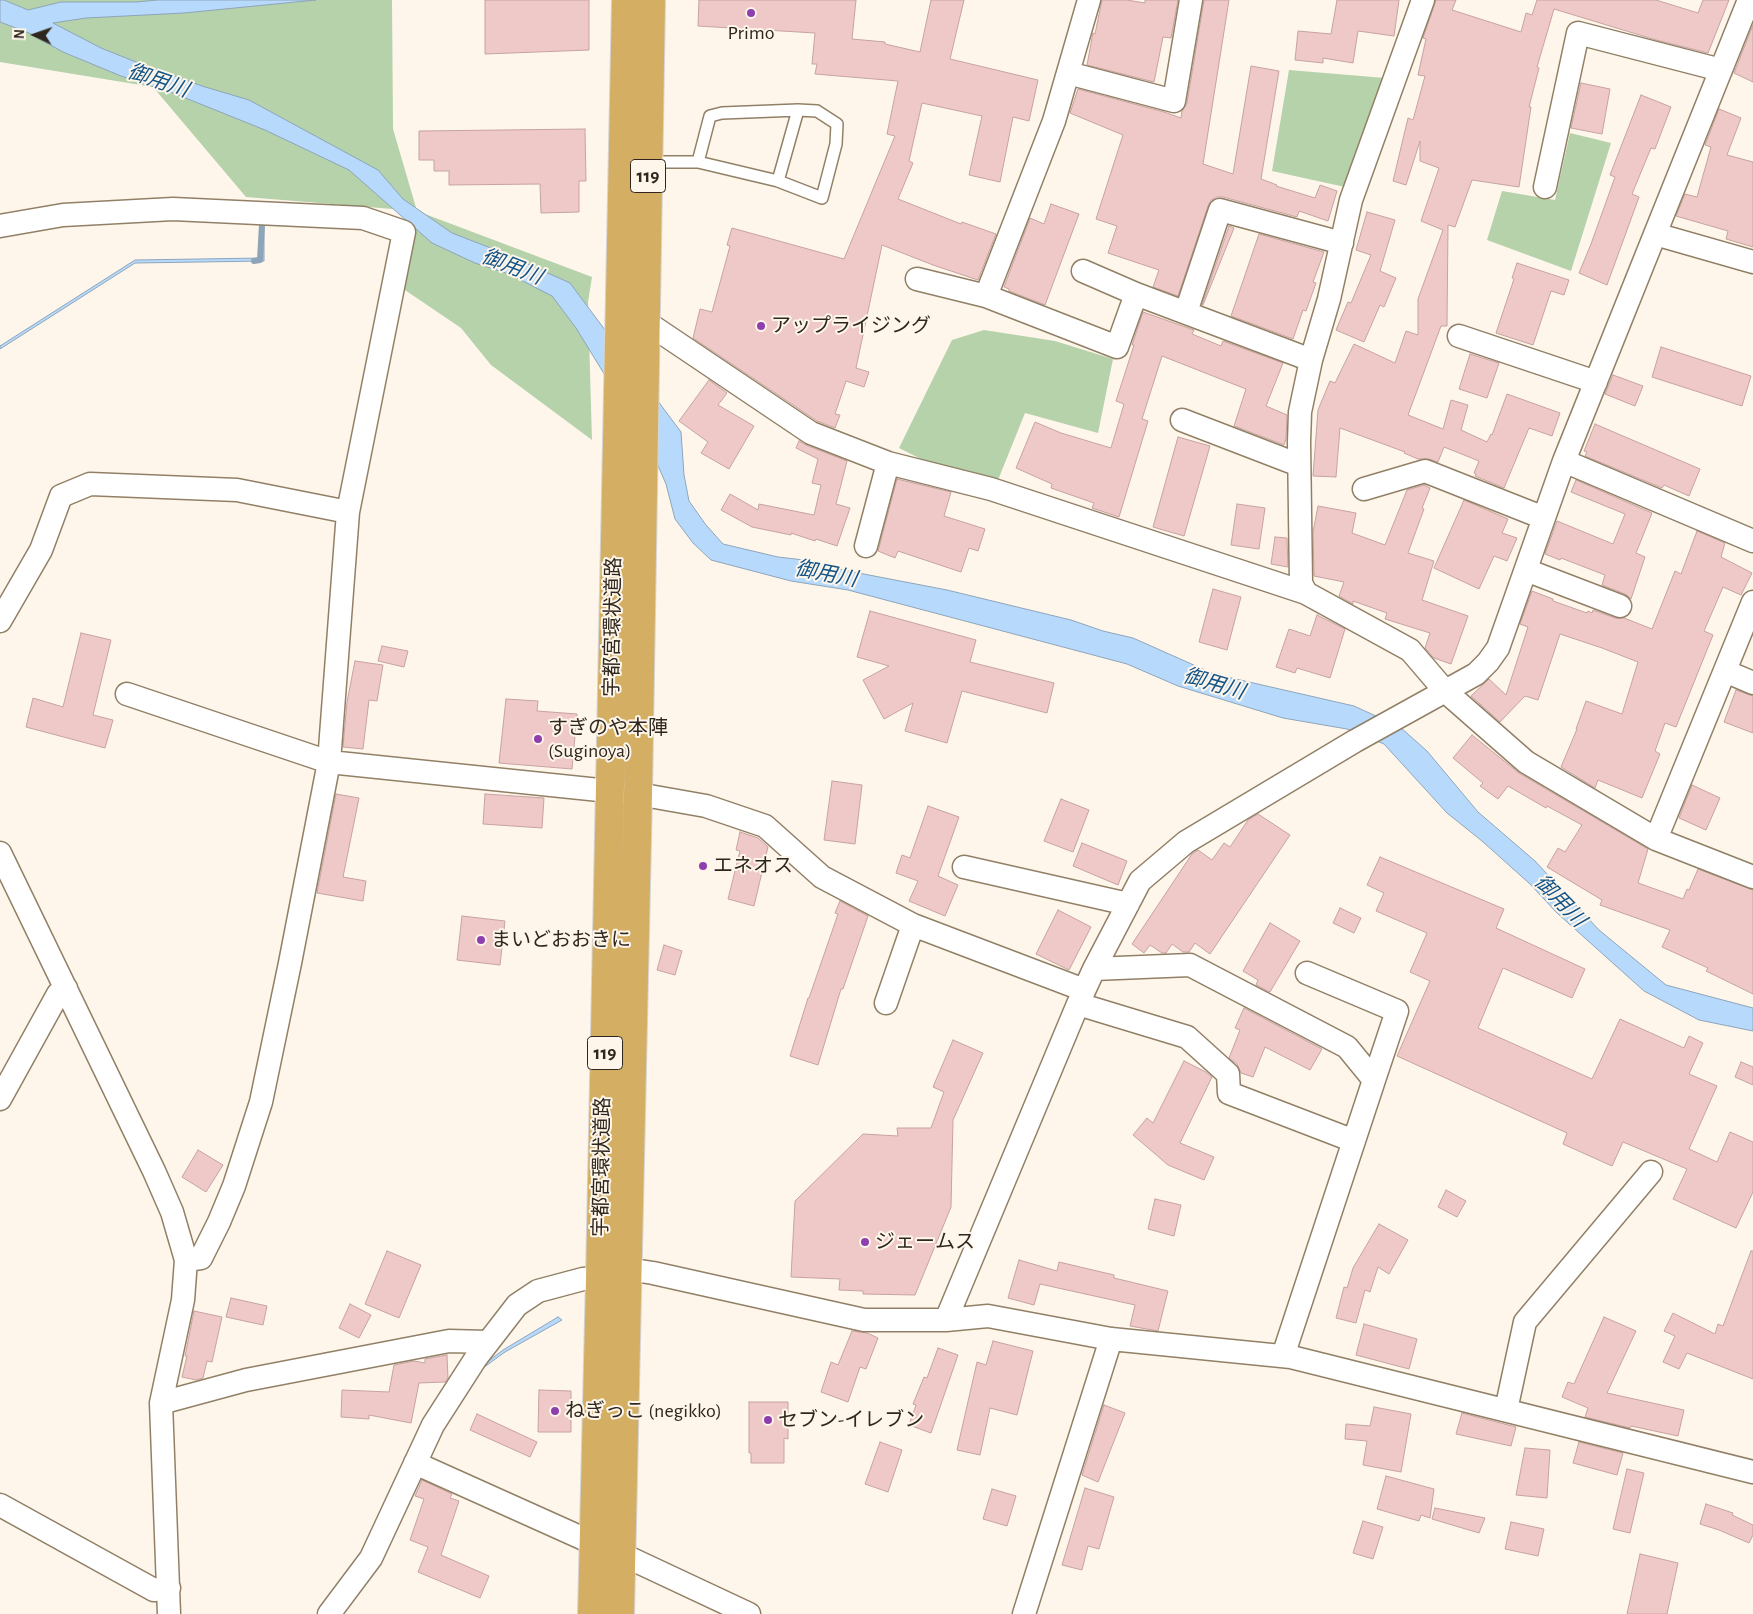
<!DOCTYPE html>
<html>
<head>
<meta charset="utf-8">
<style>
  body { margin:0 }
  #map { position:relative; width:1753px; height:1614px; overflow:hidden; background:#fef6eb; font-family:"Alegreya Sans",sans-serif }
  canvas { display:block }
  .north { position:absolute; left:10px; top:10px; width:50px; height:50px; -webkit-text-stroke:4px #fef6eb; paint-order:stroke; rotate:273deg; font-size:14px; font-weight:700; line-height:20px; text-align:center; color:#2f271d }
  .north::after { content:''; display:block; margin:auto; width:18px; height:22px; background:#2f271d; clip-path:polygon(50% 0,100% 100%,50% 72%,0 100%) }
</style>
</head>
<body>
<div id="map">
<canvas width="1753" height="1614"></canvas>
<div class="north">N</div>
</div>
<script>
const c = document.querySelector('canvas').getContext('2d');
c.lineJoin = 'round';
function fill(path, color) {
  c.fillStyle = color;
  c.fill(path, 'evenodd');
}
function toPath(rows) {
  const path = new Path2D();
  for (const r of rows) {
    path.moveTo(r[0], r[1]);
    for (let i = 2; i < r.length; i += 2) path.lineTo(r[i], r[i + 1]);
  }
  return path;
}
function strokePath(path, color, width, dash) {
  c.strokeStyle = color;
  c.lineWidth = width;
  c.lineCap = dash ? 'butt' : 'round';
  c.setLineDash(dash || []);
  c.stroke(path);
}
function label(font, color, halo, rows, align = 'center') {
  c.font = font + ' "Alegreya Sans","Noto Sans JP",sans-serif';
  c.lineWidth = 4;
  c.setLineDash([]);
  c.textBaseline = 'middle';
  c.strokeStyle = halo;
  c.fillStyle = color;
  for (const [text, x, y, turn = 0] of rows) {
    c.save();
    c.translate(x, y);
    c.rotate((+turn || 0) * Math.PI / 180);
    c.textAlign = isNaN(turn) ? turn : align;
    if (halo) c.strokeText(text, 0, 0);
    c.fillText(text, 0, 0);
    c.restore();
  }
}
fill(toPath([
  [0,0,392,0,393,129,417,211,592,277,588,302,592,440,491,365,461,328,399,286,417,211,246,197,153,87,0,62],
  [1289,70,1385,78,1345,187,1272,171],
  [1570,133,1611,143,1571,271,1487,240,1502,191,1555,200],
  [984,330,1055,341,1113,359,1098,433,1025,413,998,480,931,464,899,448,952,340]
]), '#b5d2aa');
const water = toPath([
  [0,0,4,0,28,10,61,2,136,2,158,0,316,0,184,13,86,18,53,23,101,48,136,62,202,86,249,100,378,170,403,199,452,233,501,252,570,283,681,432,684,475,689,501,706,525,723,544,778,557,804,560,843,570,947,590,1071,620,1103,631,1133,638,1214,674,1354,706,1400,727,1427,751,1478,812,1535,861,1599,930,1666,985,1753,1008,1753,1031,1699,1020,1644,991,1557,913,1530,884,1482,841,1447,813,1384,744,1347,729,1283,718,1178,686,1127,664,848,590,791,581,711,560,693,543,675,519,666,484,652,452,576,328,552,296,509,274,475,263,432,243,349,170,265,130,173,93,121,76,63,52,29,33,0,22,0,0],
  [261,217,363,226,264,220,264,261,135,263,0,349,0,346,135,260,262,258,261,217],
  [558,1317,562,1320,505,1352,483,1368,470,1383,425,1461,379,1565,343,1614,339,1614,376,1564,423,1460,468,1382,482,1366,503,1350,558,1317]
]);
fill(water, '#b7dafc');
strokePath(water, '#8ea4b9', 1);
strokePath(toPath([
  [254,261,260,260,262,224]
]), '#8ea4b9', 6);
const building = toPath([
  [485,0,589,0,589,50,485,54,485,0],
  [699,0,856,0,852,39,885,42,885,44,920,52,931,0,964,0,950,59,1038,80,1029,121,1013,117,1000,182,969,175,982,116,922,103,909,161,913,163,898,199,961,224,962,222,996,234,978,280,933,265,882,245,856,368,869,372,864,387,846,381,835,414,840,415,835,428,817,421,693,338,700,309,712,312,730,246,727,245,732,228,844,259,895,136,887,134,898,81,815,74,817,64,812,64,815,33,698,26,699,0],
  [1102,0,1127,0,1145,3,1145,0,1178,0,1171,38,1163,37,1154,82,1087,65,1092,38,1093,33,1095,34,1102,0],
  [1204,0,1229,0,1203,164,1233,174,1251,66,1279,71,1261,179,1277,185,1276,186,1315,198,1320,185,1337,191,1328,221,1299,211,1297,217,1223,197,1217,197,1211,200,1208,206,1178,296,1153,287,1159,270,1108,253,1117,226,1096,219,1123,135,1070,113,1078,89,1164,112,1181,118,1182,111,1187,103,1204,0],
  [1337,0,1399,0,1394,36,1358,31,1353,63,1323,58,1323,63,1295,60,1298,31,1331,34,1337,0],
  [1436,0,1456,0,1452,10,1521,32,1526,13,1532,15,1537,0,1656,0,1698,13,1703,0,1729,0,1708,53,1656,40,1554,9,1537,67,1539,68,1529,107,1531,107,1519,187,1472,180,1455,227,1448,225,1447,326,1441,326,1408,415,1443,429,1451,400,1468,405,1461,430,1487,442,1491,434,1492,435,1507,394,1560,413,1552,436,1529,428,1504,488,1475,476,1476,474,1474,473,1479,461,1444,447,1438,462,1429,459,1418,459,1404,453,1405,452,1340,428,1336,477,1313,476,1318,410,1330,381,1335,383,1354,344,1395,363,1406,331,1418,335,1418,299,1443,230,1421,221,1439,168,1420,161,1420,141,1406,185,1393,181,1408,118,1413,120,1425,76,1418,75,1426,39,1423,38,1436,0],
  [1753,25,1753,82,1734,73,1753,25],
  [1581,83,1610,89,1602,134,1571,128,1581,83],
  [1641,95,1671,107,1655,149,1651,148,1632,194,1639,197,1607,285,1579,273,1591,244,1615,177,1610,175,1641,95],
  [1719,109,1741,118,1727,155,1753,162,1753,247,1726,239,1728,231,1676,216,1685,194,1697,197,1711,147,1705,145,1719,109],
  [585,129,586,181,579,181,579,212,541,213,540,184,449,185,449,171,434,171,434,160,419,160,419,131,585,129],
  [1051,204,1079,214,1045,305,1009,291,1009,289,1004,287,1030,218,1044,224,1051,204],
  [1367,212,1395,220,1380,271,1396,278,1384,307,1380,305,1364,342,1336,330,1348,302,1351,303,1371,255,1356,250,1367,212],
  [1229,226,1234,228,1203,305,1202,305,1229,226],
  [1259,234,1324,252,1313,282,1316,283,1306,311,1303,310,1293,339,1231,316,1259,234],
  [1517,263,1569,280,1564,295,1551,291,1533,345,1496,333,1514,279,1512,278,1517,263],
  [1143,312,1194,330,1192,334,1221,346,1223,341,1283,363,1266,406,1287,415,1286,439,1284,445,1234,426,1246,389,1162,356,1142,419,1148,421,1119,517,1092,508,1094,503,1051,488,1052,484,1016,468,1035,422,1061,433,1111,448,1124,404,1116,401,1134,345,1132,345,1143,312],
  [1661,347,1751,376,1742,406,1652,377,1661,347],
  [1470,354,1499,363,1487,398,1459,389,1470,354],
  [1613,375,1643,386,1635,406,1605,394,1613,375],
  [709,380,727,393,718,405,754,426,729,469,701,453,708,442,679,421,709,380],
  [1595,424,1700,469,1689,496,1664,485,1662,488,1585,456,1587,452,1584,451,1595,424],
  [1178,437,1210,446,1184,536,1153,527,1178,437],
  [799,441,806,445,847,461,836,504,850,508,837,546,816,539,815,541,791,533,791,535,752,527,721,510,730,494,758,510,759,504,814,515,821,485,812,483,818,459,796,448,799,441],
  [897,479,951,492,944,516,985,529,978,551,969,548,961,572,898,551,895,558,878,551,897,479],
  [1576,480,1652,513,1636,553,1645,557,1631,599,1625,594,1602,585,1605,575,1561,558,1560,560,1545,554,1557,521,1613,544,1625,514,1571,492,1576,480],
  [1424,485,1430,488,1422,508,1424,509,1408,553,1434,561,1422,600,1468,616,1451,664,1434,658,1425,648,1430,633,1385,619,1387,613,1353,601,1353,604,1339,596,1344,582,1314,576,1313,532,1318,506,1356,513,1352,533,1385,545,1407,490,1424,485],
  [1464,500,1508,519,1502,533,1517,538,1507,561,1494,556,1479,589,1434,568,1464,500],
  [1237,504,1265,508,1259,549,1231,545,1237,504],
  [1697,531,1725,543,1721,557,1752,573,1741,595,1723,587,1704,631,1713,635,1676,727,1665,723,1655,751,1660,754,1642,798,1598,780,1595,788,1561,767,1577,729,1576,729,1586,701,1622,714,1638,662,1602,648,1560,634,1538,700,1525,696,1500,722,1471,696,1489,679,1506,695,1528,627,1520,624,1532,591,1553,599,1553,601,1587,613,1588,611,1592,613,1593,610,1615,618,1624,618,1652,629,1675,571,1681,574,1697,531],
  [1275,537,1287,538,1288,567,1271,564,1275,537],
  [1213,589,1241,597,1227,650,1199,642,1213,589],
  [870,611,976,640,970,662,1054,683,1047,713,962,691,947,743,905,731,913,703,884,719,863,680,889,666,857,657,870,611],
  [1317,615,1345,629,1330,678,1297,668,1295,673,1276,667,1289,629,1310,636,1317,615],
  [81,633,111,640,93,715,113,720,105,748,26,727,33,698,63,707,81,633],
  [382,646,408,651,404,667,378,661,382,646],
  [355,661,383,665,377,701,369,700,363,749,343,747,347,702,355,661],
  [1736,690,1753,696,1753,733,1724,722,1736,690],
  [506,699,538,701,537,711,577,714,572,769,499,763,506,699],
  [1472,735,1519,773,1648,849,1638,883,1683,899,1687,889,1689,890,1698,869,1753,890,1753,994,1706,971,1708,968,1662,947,1670,930,1600,905,1602,900,1547,867,1558,848,1565,852,1582,825,1547,806,1546,808,1508,786,1498,799,1480,786,1483,783,1453,758,1472,735],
  [832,781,862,785,855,844,824,840,832,781],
  [1692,785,1720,798,1706,830,1679,818,1692,785],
  [336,794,359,798,343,877,366,881,363,901,317,893,336,794],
  [485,794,544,798,542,828,483,824,485,794],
  [1061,799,1089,810,1073,852,1044,841,1061,799],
  [928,806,959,817,938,876,958,885,945,916,909,901,918,881,896,873,902,855,910,858,928,806],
  [1258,814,1290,835,1210,954,1195,943,1189,952,1183,952,1172,944,1166,953,1162,953,1150,945,1144,953,1132,944,1192,854,1198,850,1212,860,1224,843,1230,847,1248,820,1258,814],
  [740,832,758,838,768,847,754,906,728,899,740,851,736,850,740,832],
  [1082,843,1127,861,1118,885,1073,866,1082,843],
  [1380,857,1504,909,1496,928,1585,969,1572,998,1503,968,1478,1028,1592,1079,1620,1019,1684,1048,1689,1036,1703,1043,1689,1074,1717,1086,1689,1149,1717,1162,1730,1132,1753,1142,1753,1192,1736,1228,1673,1199,1687,1169,1623,1142,1612,1166,1563,1144,1567,1133,1397,1056,1430,981,1410,972,1427,933,1376,911,1384,893,1367,885,1380,857],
  [840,901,868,916,843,989,841,989,818,1065,790,1056,808,998,809,998,838,914,835,913,840,901],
  [1340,908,1361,918,1354,933,1333,923,1340,908],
  [1058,910,1091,927,1069,970,1036,954,1058,910],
  [462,916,505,921,500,965,457,960,462,916],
  [1270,923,1300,941,1270,992,1256,985,1258,980,1243,971,1270,923],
  [664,945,682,951,675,975,657,970,664,945],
  [1244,1008,1322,1049,1310,1070,1265,1047,1253,1077,1241,1073,1237,1064,1229,1058,1240,1030,1235,1028,1244,1008],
  [953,1040,983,1053,953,1120,951,1207,915,1295,863,1294,863,1291,839,1290,840,1279,791,1277,795,1201,863,1134,898,1136,897,1128,931,1128,944,1092,933,1087,953,1040],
  [1184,1061,1206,1072,1212,1077,1180,1143,1214,1157,1204,1180,1168,1165,1133,1135,1147,1118,1153,1123,1184,1061],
  [1741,1062,1753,1067,1753,1085,1735,1077,1741,1062],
  [198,1150,223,1165,206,1192,182,1177,198,1150],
  [1446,1190,1466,1201,1457,1217,1438,1207,1446,1190],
  [1155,1199,1181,1205,1174,1236,1148,1229,1155,1199],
  [1379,1224,1408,1240,1389,1274,1378,1267,1370,1292,1365,1290,1356,1323,1336,1318,1344,1287,1347,1288,1353,1268,1379,1224],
  [387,1251,421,1265,399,1318,365,1304,387,1251],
  [1751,1251,1753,1251,1753,1379,1687,1353,1679,1369,1663,1362,1675,1336,1664,1331,1673,1313,1715,1334,1718,1324,1723,1326,1751,1251],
  [1019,1260,1057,1271,1059,1262,1114,1275,1114,1278,1168,1291,1158,1331,1130,1326,1135,1305,1040,1284,1034,1305,1008,1298,1019,1260],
  [231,1298,267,1306,263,1325,226,1317,231,1298],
  [350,1304,371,1315,359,1338,339,1328,350,1304],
  [194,1311,222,1317,212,1362,207,1361,203,1378,196,1380,182,1377,187,1356,185,1356,194,1311],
  [1604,1317,1636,1331,1607,1393,1684,1410,1678,1436,1631,1426,1630,1428,1585,1417,1588,1408,1562,1397,1568,1382,1574,1384,1604,1317],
  [1364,1324,1417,1339,1409,1369,1356,1355,1364,1324],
  [852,1331,867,1333,878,1338,866,1369,860,1367,848,1402,821,1392,831,1362,838,1365,852,1331],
  [993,1341,1033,1351,1017,1415,990,1408,980,1455,957,1450,977,1362,986,1365,993,1341],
  [938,1348,958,1355,931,1433,909,1425,916,1405,913,1404,924,1377,927,1378,938,1348],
  [447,1355,448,1378,445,1382,419,1383,411,1423,369,1415,369,1419,341,1417,342,1390,389,1392,394,1365,414,1361,425,1363,425,1359,447,1355],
  [539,1390,571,1391,571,1432,538,1432,539,1390],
  [749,1402,788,1402,788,1439,784,1438,784,1463,751,1463,751,1453,749,1453,749,1402],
  [1104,1405,1125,1413,1098,1482,1082,1475,1104,1405],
  [1374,1407,1411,1414,1401,1472,1363,1465,1367,1441,1345,1439,1346,1424,1370,1426,1374,1407],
  [1462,1413,1516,1427,1511,1446,1456,1434,1462,1413],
  [477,1414,537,1442,530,1457,470,1430,477,1414],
  [880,1442,902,1450,888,1492,865,1484,880,1442],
  [1579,1442,1623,1453,1617,1475,1573,1463,1579,1442],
  [1525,1448,1550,1450,1547,1498,1516,1495,1525,1448],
  [1627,1469,1644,1473,1630,1533,1613,1529,1627,1469],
  [1386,1476,1434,1489,1430,1518,1421,1515,1419,1521,1377,1509,1386,1476],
  [422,1480,452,1494,450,1498,459,1501,441,1555,489,1576,480,1598,418,1572,428,1547,410,1540,424,1499,415,1496,422,1480],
  [1085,1488,1114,1497,1099,1549,1088,1546,1082,1570,1062,1565,1085,1488],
  [992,1489,1016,1496,1007,1526,983,1519,992,1489],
  [1706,1504,1733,1513,1732,1515,1753,1525,1753,1535,1749,1543,1719,1530,1700,1524,1706,1504],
  [1435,1508,1485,1518,1479,1533,1432,1519,1435,1508],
  [1363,1521,1383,1527,1373,1559,1353,1553,1363,1521],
  [1511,1522,1544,1529,1538,1556,1505,1549,1511,1522],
  [1640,1554,1678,1563,1667,1614,1627,1614,1640,1554]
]);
fill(building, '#efc9c7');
strokePath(building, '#c7a2a0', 1);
const service = toPath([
  [648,162,698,162,778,181,798,110],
  [698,162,710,116,722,113,798,110,817,111,837,124,836,144,822,198,778,181]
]);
const minor = toPath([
  [1089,0,1054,121,986,296,1117,347,1136,294,1311,360],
  [1423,0,1351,200,1329,299,1311,360,1300,412,1299,442,1301,583,1306,593,1410,650,1445,691,1526,762,1656,839,1753,877],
  [1068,73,1174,101,1191,0],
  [1545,187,1578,33,1721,70],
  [0,226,63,215,173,209,363,218,404,232,348,512,329,762,290,963,261,1102,234,1186,219,1222,201,1258,186,1260],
  [1655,234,1753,262],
  [1083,271,1136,294],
  [917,279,986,296],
  [1186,312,1220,210,1342,243],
  [632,320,646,322,811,433,888,463,991,489,1306,593],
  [1459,336,1596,382],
  [1182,420,1299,465],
  [1564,461,1753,541],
  [1364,489,1425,471,1544,518],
  [866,546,888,463],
  [1526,570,1620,606],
  [0,621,41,550,61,496,90,484,237,490,348,512],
  [1725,671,1753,683],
  [127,694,329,762,638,794,706,806,765,826,822,877,913,925,1084,990],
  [1656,839,1753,602],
  [0,853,154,1171,172,1212,186,1260,183,1300,161,1403,169,1614],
  [964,867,1128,904],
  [1094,969,1190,965,1347,1047,1374,1080,1283,1356],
  [1307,973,1397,1011,1374,1080],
  [886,1003,913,925],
  [1078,1004,1187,1037,1228,1074,1229,1093,1354,1141],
  [0,1099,58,994,66,988],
  [946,1320,1078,1004,1094,969,1140,881,1186,842,1355,741,1476,674,1488,662,1498,648,1564,461,1749,0],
  [161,1403,246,1380,449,1341,488,1342],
  [1506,1410,1525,1322,1651,1172],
  [415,1463,593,1543],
  [0,1505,154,1590,169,1588],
  [621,1554,749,1614],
  [329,1614,371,1558,433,1425,476,1358,517,1305,538,1291,583,1279,600,1278,627,1269,653,1273,864,1320,946,1320,988,1316,1111,1339,1291,1357,1753,1472],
  [1024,1614,1111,1339]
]);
const trunk = toPath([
  [592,1614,600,1278,626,0],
  [620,1614,638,794,651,0]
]);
strokePath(service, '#928066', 14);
strokePath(minor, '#928066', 25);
strokePath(trunk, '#d5d4d2', 30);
strokePath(service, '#fff', 11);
strokePath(minor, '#fff', 22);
strokePath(trunk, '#d3ae63', 28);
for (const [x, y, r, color] of [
  [751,13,5,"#8f3eae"],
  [761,326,5,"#8f3eae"],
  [538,739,5,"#8f3eae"],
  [703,866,5,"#8f3eae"],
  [481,940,5,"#8f3eae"],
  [865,1242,5,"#8f3eae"],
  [555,1411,5,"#8f3eae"],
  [768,1420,5,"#8f3eae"]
]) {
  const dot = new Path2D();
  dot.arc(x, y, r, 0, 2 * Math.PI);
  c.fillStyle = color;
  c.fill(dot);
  strokePath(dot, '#fef6eb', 2);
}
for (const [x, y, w] of [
  [648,176,35],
  [605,1053,35]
]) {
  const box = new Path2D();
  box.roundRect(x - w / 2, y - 16.5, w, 33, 4);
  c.fillStyle = '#fef6eb';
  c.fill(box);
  strokePath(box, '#2f271d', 1);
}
label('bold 19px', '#2f271d', null, [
  ["119",648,176],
  ["119",605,1053]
]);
label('20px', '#2f271d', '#fef6eb', [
  ["Primo",751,33,"center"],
  ["アップライジング",771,326],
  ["すぎのや本陣",548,728],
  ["(Suginoya)",548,751],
  ["エネオス",713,866],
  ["まいどおおきに",491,940],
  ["ジェームス",875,1242],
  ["ねぎっこ (negikko)",565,1411],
  ["セブン-イレブン",778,1420]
], 'left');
label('20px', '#2f271d', '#fef6eb', [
  ["宇都宮環状道路",613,627,-89],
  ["宇都宮環状道路",602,1167,-89]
]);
label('italic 21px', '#145588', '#fef6eb', [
  ["御用川",158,81,19],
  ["御用川",512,267,21],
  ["御用川",826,574,11],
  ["御用川",1214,684,16],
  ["御用川",1560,901,46]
]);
</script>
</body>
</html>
